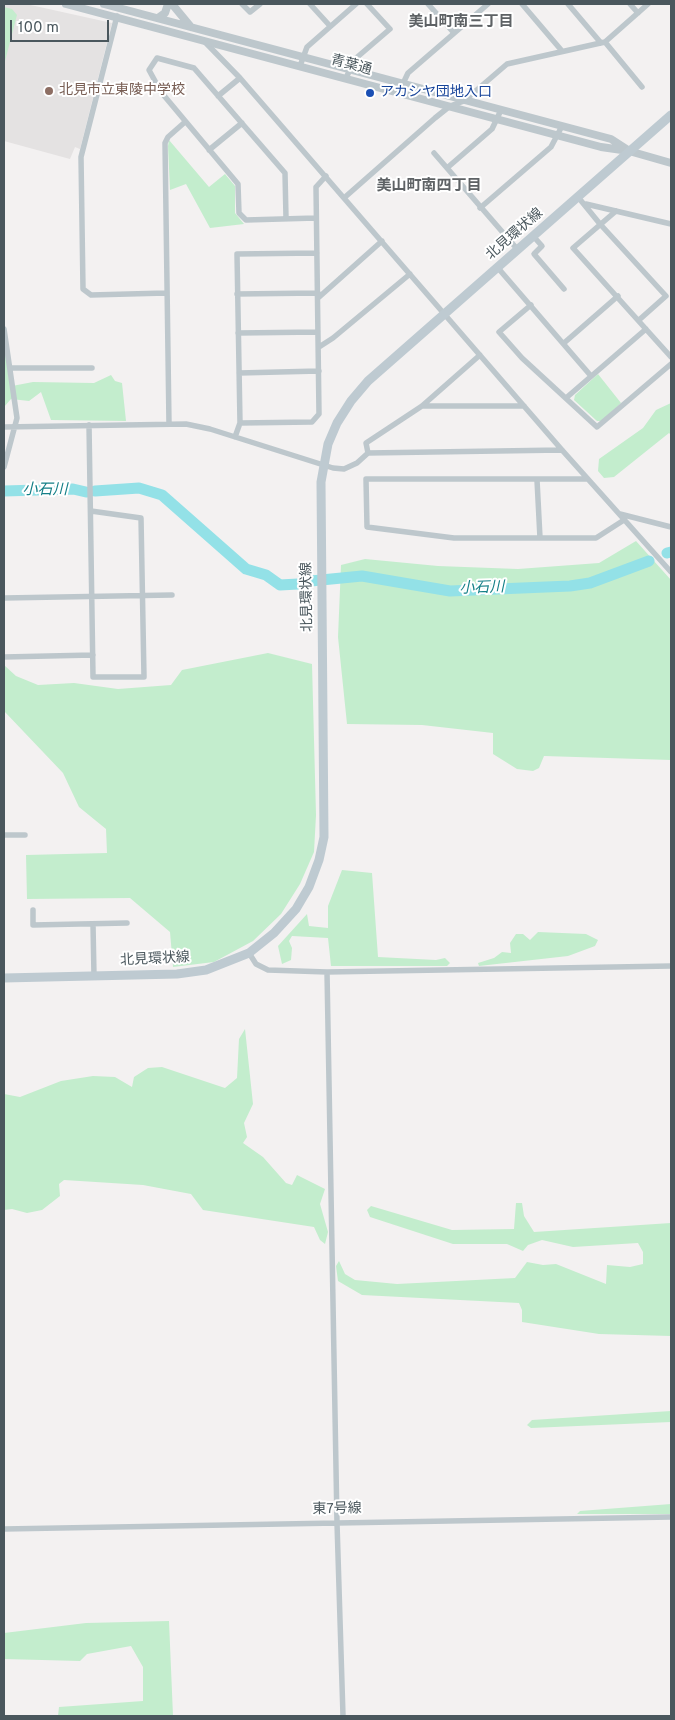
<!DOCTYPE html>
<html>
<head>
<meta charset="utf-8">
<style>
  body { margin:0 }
  #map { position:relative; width:675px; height:1720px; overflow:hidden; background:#f3f1f1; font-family:Overpass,sans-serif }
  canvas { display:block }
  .frame { position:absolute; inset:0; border:5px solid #4a575d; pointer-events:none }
  .scale { position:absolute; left:10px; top:20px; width:99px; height:22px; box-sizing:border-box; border:2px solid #4a575d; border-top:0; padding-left:6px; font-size:15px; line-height:18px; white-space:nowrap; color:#4a575d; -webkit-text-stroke:4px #fff; paint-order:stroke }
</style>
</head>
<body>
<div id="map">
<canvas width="675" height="1720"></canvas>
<div class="frame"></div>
<div class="scale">100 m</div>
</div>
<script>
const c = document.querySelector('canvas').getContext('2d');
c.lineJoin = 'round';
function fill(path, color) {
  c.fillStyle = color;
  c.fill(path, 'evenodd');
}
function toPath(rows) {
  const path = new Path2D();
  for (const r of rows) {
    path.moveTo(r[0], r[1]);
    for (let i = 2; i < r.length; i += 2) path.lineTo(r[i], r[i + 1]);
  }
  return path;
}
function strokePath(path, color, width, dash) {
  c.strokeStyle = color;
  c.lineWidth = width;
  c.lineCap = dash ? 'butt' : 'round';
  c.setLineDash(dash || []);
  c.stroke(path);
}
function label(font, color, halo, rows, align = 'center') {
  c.font = font + ' Overpass,"Noto Sans JP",sans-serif';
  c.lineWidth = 4;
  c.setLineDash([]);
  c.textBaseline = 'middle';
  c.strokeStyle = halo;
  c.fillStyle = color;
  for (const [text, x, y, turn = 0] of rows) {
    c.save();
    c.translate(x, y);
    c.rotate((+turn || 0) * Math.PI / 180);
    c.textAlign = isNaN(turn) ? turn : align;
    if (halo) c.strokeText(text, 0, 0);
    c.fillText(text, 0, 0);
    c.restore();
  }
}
fill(toPath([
  [4,4,26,4,112,23,80,149,75,147,70,159,4,141]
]), '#e4e2e2');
fill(toPath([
  [4,7,12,9,17,15,4,65],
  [169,140,209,187,225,174,235,186,235,213,244,224,210,228,186,184,170,190,168,146],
  [4,339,12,386,33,382,94,383,111,375,115,381,122,383,126,421,51,420,41,392,29,401,11,399,4,407],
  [598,374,621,403,602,421,597,421,574,400,575,395],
  [671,403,671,435,669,433,614,477,604,478,598,471,599,459,643,428,656,410],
  [636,541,671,580,671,760,544,756,539,768,533,771,517,769,493,754,493,733,422,725,347,724,338,637,341,565,365,559,438,566,518,569,599,563],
  [268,653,312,664,316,815,314,852,300,884,281,914,253,941,214,962,173,967,170,932,130,898,27,899,26,855,107,853,106,829,79,807,63,773,4,711,4,665,16,676,38,685,74,683,118,689,171,685,182,670],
  [342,870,372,873,378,957,436,960,445,958,450,963,447,966,331,966,328,938,292,936,289,941,292,948,291,960,282,964,278,946,307,914,309,926,328,928,328,906],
  [538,932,586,934,598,940,595,946,568,956,479,966,478,963,494,958,502,952,511,953,510,943,516,934,523,934,530,940],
  [245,1029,253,1104,244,1123,247,1137,243,1143,263,1157,286,1183,292,1185,297,1175,325,1189,320,1204,328,1232,325,1244,320,1240,314,1227,203,1210,191,1194,143,1185,64,1180,59,1184,60,1196,42,1210,27,1213,12,1209,4,1210,4,1094,20,1097,61,1081,93,1076,115,1077,132,1087,134,1077,148,1068,162,1067,225,1088,237,1078,239,1039],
  [516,1203,522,1203,524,1216,534,1232,671,1223,671,1336,599,1334,522,1322,522,1310,519,1303,362,1295,338,1281,336,1266,339,1261,345,1274,355,1280,397,1284,515,1278,527,1262,543,1265,556,1264,606,1284,607,1265,630,1267,643,1264,643,1252,638,1243,573,1247,542,1240,528,1245,523,1251,507,1244,453,1244,370,1217,367,1210,371,1206,452,1230,514,1229],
  [671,1411,671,1422,531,1428,527,1425,532,1420],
  [671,1504,671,1514,577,1514,580,1511],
  [169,1621,173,1716,58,1716,59,1707,143,1701,143,1667,131,1646,87,1654,80,1661,4,1659,4,1633,86,1623]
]), '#c3edcd');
strokePath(toPath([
  [4,491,73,489,86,492],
  [95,491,139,488,162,495,246,569,266,575,280,585,298,584],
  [667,553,671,552],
  [311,581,362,576,450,591,570,586,590,583,649,561]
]), '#93e1e7', 11);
strokePath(toPath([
  [242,4,250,12,260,4],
  [310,4,330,26],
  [428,4,454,33],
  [522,4,562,51],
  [568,4,601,43],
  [630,4,638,13],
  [117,16,81,157,83,289,91,295,166,293],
  [204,41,240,78,562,450,671,572],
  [605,42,642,87],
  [300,66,307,47,356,4],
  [346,78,355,59,390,29,367,4],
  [399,92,408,73,488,4],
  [218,96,240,78],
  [209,150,242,123],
  [434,153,518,250],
  [447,168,492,129,501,110],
  [578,197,600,224,666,296,639,320],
  [344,198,435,118,450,106,464,101,507,64,605,42,648,4],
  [586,204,671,224],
  [480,208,551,147,562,126],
  [616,211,573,248,671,357],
  [286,218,285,173,194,68,157,58,149,70,161,92,238,184,239,213,246,220,316,218],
  [534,237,542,246,534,254,564,289],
  [498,268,591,376],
  [237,294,318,293],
  [318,298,382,241],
  [531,305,499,332,522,358,597,427,671,364],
  [4,329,17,418,4,467],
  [238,333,318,332],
  [564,343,618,296],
  [319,347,333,338,410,274],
  [11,368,92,368],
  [239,373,319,371],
  [566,398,646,329],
  [422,406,524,406],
  [240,423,237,254,317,253],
  [169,424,165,143,168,137,185,122],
  [89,425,93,677,144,677,141,518,91,511],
  [4,427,186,424,210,429,333,468,344,469,357,463,368,453,562,450],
  [235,437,240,423,312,422,319,414,316,187,326,176],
  [368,453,366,443,422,406,480,355],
  [587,479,366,479,367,527,454,538,596,538,624,520],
  [537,480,540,538],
  [620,514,671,527],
  [4,598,172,595],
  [4,657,93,655],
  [4,835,25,835],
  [33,910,33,925,127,923],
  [93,924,94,976],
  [249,953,256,964,268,970,327,972,671,966],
  [327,972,337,1523,343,1716],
  [4,1529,671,1517]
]), '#bdc7cc', 5.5);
strokePath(toPath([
  [66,4,601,147,629,151,671,163],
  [104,4,611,139,628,150],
  [172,4,191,27],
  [158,18,165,13,168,4]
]), '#bdc7cc', 8);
strokePath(toPath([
  [4,978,177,974,206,970,249,953,274,933,296,909,309,887,319,860,324,837,321,482,328,444,337,423,351,401,368,381,671,115]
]), '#becad1', 9);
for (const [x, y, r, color] of [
  [49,91,5,"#8d6e63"],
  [370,93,5,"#1a4fb4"]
]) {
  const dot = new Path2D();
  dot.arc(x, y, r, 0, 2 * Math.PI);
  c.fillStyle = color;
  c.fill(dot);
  strokePath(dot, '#fff', 2);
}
label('14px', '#4a575d', '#fff', [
  ["青葉通",351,66,15],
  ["北見環状線",515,235,-41],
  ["北見環状線",308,597,-91],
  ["北見環状線",155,960,-3],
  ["東7号線",337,1510,-1]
]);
label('14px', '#785e54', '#fff', [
  ["北見市立東陵中学校",59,91]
], 'left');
label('14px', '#164399', '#fff', [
  ["アカシヤ団地入口",380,93]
], 'left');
label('bold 15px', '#5e6265', '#fff', [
  ["美山町南三丁目",461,23],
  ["美山町南四丁目",429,187]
]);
label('italic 15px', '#147f87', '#fff', [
  ["小石川",45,491],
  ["小石川",482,589,-2]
]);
</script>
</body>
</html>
